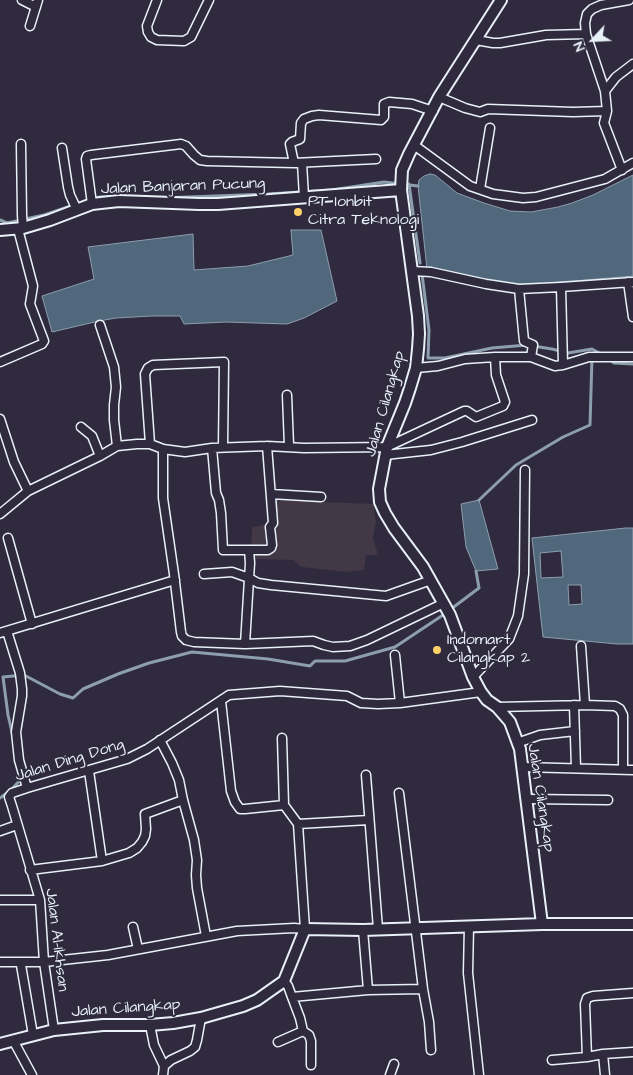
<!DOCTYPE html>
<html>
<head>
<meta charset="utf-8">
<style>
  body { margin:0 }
  #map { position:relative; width:633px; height:1075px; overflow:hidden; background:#2f2a3d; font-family:"Architects Daughter",sans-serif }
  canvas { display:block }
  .north { position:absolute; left:568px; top:15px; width:50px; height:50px; -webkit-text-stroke:4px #2f2a3d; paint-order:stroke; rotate:245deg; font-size:14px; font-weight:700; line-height:20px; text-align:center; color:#e8f1f8 }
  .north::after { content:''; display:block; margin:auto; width:18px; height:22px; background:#e8f1f8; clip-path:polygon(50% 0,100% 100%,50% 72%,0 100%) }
</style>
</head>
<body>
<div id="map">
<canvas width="633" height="1075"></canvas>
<div class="north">N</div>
</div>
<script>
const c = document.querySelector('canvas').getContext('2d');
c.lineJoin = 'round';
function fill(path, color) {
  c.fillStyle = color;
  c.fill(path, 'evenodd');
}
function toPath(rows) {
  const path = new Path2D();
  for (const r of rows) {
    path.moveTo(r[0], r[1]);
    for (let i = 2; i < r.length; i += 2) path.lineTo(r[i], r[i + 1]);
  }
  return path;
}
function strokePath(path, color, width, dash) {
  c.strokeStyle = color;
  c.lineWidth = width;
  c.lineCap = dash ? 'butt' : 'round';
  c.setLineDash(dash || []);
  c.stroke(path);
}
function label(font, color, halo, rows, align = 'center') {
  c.font = font + ' "Architects Daughter",sans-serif';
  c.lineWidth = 4;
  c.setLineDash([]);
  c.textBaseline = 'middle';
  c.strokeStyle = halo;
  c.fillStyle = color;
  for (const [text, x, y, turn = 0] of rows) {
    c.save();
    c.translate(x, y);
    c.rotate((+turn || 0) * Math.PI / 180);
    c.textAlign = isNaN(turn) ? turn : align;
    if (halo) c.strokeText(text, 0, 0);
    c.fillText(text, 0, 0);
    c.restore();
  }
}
fill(toPath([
  [269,498,323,502,373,504,376,522,373,538,378,555,366,555,364,570,346,572,301,567,294,560,251,559,252,527,270,524]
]), '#423846');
const water = toPath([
  [430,174,435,175,457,193,484,203,510,211,531,212,558,207,572,203,593,195,633,175,633,276,537,284,501,284,427,269,418,186,419,180,424,176,430,174],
  [291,230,321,230,337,301,304,318,287,324,226,322,184,324,180,316,152,316,116,318,99,321,52,332,42,296,94,279,88,247,193,234,194,270,248,266,293,255,291,230],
  [479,500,498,569,476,571,466,547,461,504,479,500],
  [626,528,633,528,633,644,617,644,543,637,532,538,626,528],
  [561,551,563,577,541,578,540,553,561,551],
  [581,585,582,604,569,605,568,585,581,585]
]);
fill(water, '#51677c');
strokePath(water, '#8d9eae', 1);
strokePath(toPath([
  [409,184,420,263],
  [162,198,268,194,332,190,384,182,418,186],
  [94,199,100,197,108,197],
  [0,220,7,223,44,215,74,205],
  [422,274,429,330,428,358,445,358,492,348,527,345],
  [533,346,552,349,568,353,592,349,601,354],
  [609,359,614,363,633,364],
  [479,500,516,465,563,437,590,425,592,357],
  [14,741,8,715,3,677,24,675,60,694,73,698,83,689,118,674,149,663,192,652,268,659,310,666,315,661,345,661,395,647,443,615,479,588,476,571],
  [0,798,12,789,22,778,21,776]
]), '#8d9eae', 3);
const minor = toPath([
  [22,0,36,7],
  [157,0,147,26,148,32,151,37,157,40,184,41,191,37,209,0],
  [30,26,38,0],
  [476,40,493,43,500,43,546,35,586,34],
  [605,91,616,77,633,64],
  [439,97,465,108,480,112,488,109,573,112,607,111],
  [21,144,22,215,23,228],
  [414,145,470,186,493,194,523,198,536,197,605,179,633,163],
  [62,148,68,187,70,195,77,210],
  [294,163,290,144,292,142,300,139,301,123,304,119,312,116,319,115,381,120,384,117,384,104,389,102,412,104,433,111],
  [302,163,304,197],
  [622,170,604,123,607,111,605,91,586,34,585,23,587,14,592,9,601,5,629,0],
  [480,189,490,128],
  [92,204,86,159,87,156,91,155,181,144,186,146,194,155,200,160,207,161,294,163,376,159],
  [412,271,431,272,486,284,519,289,561,287,633,282],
  [628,282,633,317],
  [561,287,563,365],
  [519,289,524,341,533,345,531,357],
  [100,325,114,367,116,387,114,405,114,420,117,446],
  [0,362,42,344,44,341,30,304,33,286,18,229],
  [416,368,438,366,465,359,495,357,531,357,555,366,563,365,589,357,633,357],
  [287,395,289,446],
  [0,419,14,462,28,491],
  [81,427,92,436,100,456],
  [150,444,145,374,148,368,153,365,224,362,223,447],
  [212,448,216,493,219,500,221,513,223,550,249,550],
  [163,449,163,498,174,574,181,632,182,636,186,640,194,642,245,644,313,641,324,645,333,647,350,646,367,640,444,603],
  [385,455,431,450,462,442,532,420],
  [271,494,321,497],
  [0,514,28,491,100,456,117,446,137,444,150,444,163,449,185,452,212,448,267,446,304,448,387,447,464,411,467,411,476,417,503,406,505,402,496,375,495,357],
  [8,538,32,624],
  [204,574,232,572,249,578,258,583,271,585,386,596,431,580],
  [7,631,20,673,22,689,22,696,16,732,19,760,27,788],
  [0,633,175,580],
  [245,644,250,563,249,550,268,550,271,548,272,545,270,527,273,523,267,446],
  [581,646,585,705],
  [395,655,400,703],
  [473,677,509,639,518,616,524,574,525,470],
  [221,701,231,791,235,802,240,809,245,809,284,805],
  [574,705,576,768],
  [497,707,585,705,615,706,620,709,623,715,623,769],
  [160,740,172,763,179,780,183,800,194,840,197,860,196,875,197,888,206,936],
  [517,743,540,735,575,731],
  [522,767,633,770],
  [89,771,102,861],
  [366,775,378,929],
  [399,793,423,989,429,1022,431,1050],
  [527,799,608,800],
  [298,824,369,820],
  [0,831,17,825],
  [30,870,102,861,129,853,137,848,142,842,145,836,146,829,145,814,183,800],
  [0,900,40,900],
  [469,926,468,973,479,1075],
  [133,927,138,949],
  [363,930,368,990],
  [0,962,44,962,108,955,237,931,294,928,305,929,298,824,284,805,282,738],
  [21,965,33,1035],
  [284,981,288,986,292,997,300,1018,303,1031,309,1035,311,1041,311,1065],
  [292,997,368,990,423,989],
  [150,1025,154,1045,164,1066],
  [54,1030,44,962,40,900,12,806,9,797,12,793,27,788,127,759,147,749,229,695,280,691,347,696,361,703,378,704,400,703,481,692],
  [13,1040,32,1075],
  [278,1042,303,1031],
  [603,1054,605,1075],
  [587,1057,585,1004,587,998,593,996,633,993],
  [552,1060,587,1057,603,1054,633,1052],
  [163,1075,164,1066,171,1060,190,1051,195,1047,197,1040,201,1018],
  [390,1075,394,1064]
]);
const tertiary = toPath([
  [501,0,439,97,409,154,402,170,401,190,418,316,419,334,418,349,416,368,410,388,405,403,387,447,379,489,380,502,385,513,394,528,423,567,450,615,473,677,481,692,487,700,497,707,510,722,520,749,542,924],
  [0,230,23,228,50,220,92,204,119,201,199,204,218,204,401,190],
  [0,1044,54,1030,103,1025,150,1025,173,1023,201,1018,243,1006,257,1000,284,981,305,929,363,930,542,924,633,924]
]);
strokePath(minor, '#e8f1f8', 11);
strokePath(tertiary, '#e8f1f8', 14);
strokePath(minor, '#2f2a3d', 8);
strokePath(tertiary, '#2f2a3d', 10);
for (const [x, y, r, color] of [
  [298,212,5,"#ffd166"],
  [437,650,5,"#ffd166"]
]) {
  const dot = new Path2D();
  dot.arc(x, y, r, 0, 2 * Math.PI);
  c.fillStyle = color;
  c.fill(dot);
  strokePath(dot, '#2f2a3d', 2);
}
label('16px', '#e8f1f8', '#2f2a3d', [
  ["Jalan Banjaran Pucung",183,187,-2],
  ["Jalan Cilangkap",386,404,-74],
  ["Jalan Ding Dong",70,761,-17],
  ["Jalan Cilangkap",540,798,81],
  ["Jalan Al-Ikhsan",56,940,83],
  ["Jalan Cilangkap",126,1009,-4]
]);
label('16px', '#e8f1f8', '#2f2a3d', [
  ["PT Ionbit",308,203],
  ["Citra Teknologi",308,221],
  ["Indomart",447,641],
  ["Cilangkap 2",447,659]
], 'left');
</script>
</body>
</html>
